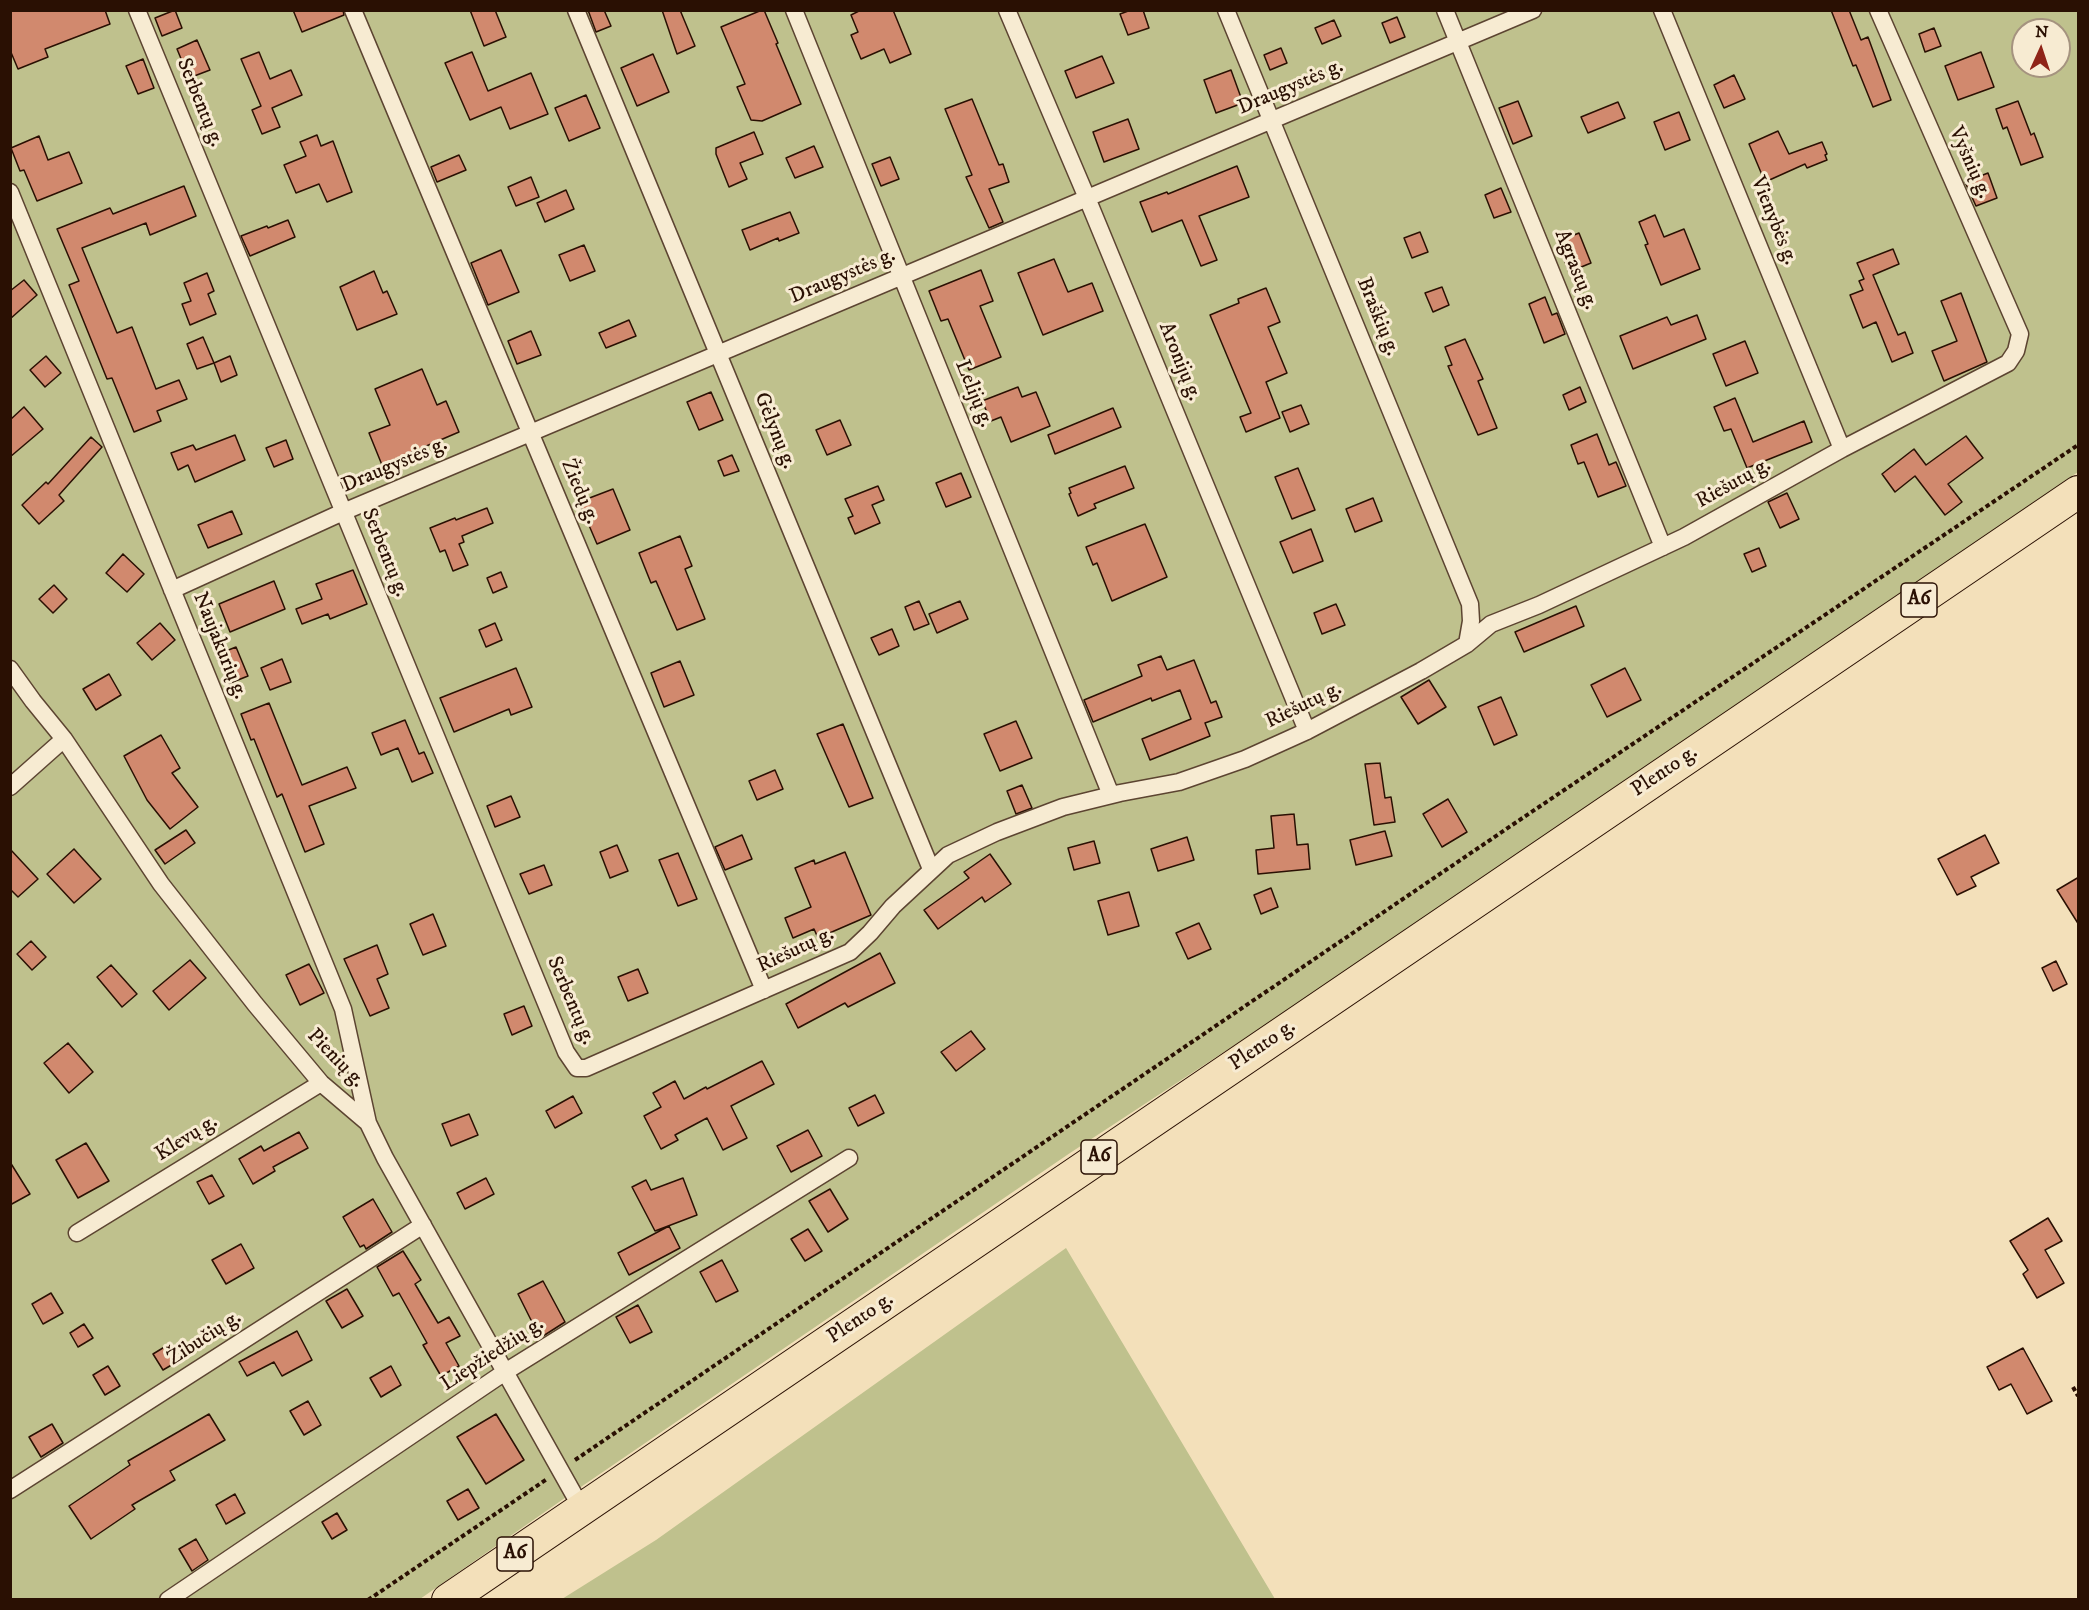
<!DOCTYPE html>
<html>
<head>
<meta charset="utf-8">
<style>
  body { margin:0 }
  #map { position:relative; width:2089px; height:1610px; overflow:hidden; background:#f3e0ba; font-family:"IM FELL DW Pica",serif }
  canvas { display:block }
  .frame { position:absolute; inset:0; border:12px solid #2a1003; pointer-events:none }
  .north { position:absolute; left:2011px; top:18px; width:60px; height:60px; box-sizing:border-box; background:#f7ebd2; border:2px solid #a5937f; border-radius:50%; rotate:3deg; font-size:16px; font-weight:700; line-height:24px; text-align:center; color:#2a1003 }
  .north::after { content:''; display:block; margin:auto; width:21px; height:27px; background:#8f2418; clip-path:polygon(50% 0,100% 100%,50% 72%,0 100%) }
</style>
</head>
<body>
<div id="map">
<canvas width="2089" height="1610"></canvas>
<div class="frame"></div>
<div class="north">N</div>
</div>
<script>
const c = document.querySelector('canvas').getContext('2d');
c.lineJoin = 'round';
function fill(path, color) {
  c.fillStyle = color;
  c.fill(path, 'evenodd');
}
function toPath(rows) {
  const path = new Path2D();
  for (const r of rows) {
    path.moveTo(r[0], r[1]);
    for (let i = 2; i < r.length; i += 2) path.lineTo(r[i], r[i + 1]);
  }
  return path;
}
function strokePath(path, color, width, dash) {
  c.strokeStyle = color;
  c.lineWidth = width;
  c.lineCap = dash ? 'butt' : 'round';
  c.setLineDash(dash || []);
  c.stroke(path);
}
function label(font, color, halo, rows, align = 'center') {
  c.font = font + ' "IM FELL DW Pica",serif';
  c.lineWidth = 6;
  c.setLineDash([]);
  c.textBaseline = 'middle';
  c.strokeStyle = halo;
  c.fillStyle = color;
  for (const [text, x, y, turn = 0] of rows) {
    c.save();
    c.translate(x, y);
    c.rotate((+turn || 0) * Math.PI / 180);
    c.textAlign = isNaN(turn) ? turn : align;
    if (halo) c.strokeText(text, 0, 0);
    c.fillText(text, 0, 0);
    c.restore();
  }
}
fill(toPath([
  [11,11,2078,11,2078,472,1262,1027,1070,1153,572,1493,420,1599,11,1600],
  [2023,30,2059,30,2059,66,2023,66],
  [1066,1248,1275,1599,562,1599,656,1540]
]), '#bfc18d');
const building = toPath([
  [10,10,105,10,110,24,45,49,48,57,18,69,10,50,10,10],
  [175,10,182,28,162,36,155,18,175,10],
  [293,10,343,10,344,15,302,32,293,10],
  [470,10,495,10,506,37,484,46,470,10],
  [588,10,604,10,611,26,596,32,588,10],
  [662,10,680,10,695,46,677,54,662,10],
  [762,10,764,10,778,43,776,44,801,104,762,121,751,120,737,87,745,84,721,27,762,10],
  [861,10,893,10,911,54,890,63,884,49,861,59,851,35,858,32,851,15,861,10],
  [1131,10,1143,10,1149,28,1128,35,1120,14,1131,10],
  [1831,10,1849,10,1861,40,1868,37,1891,100,1873,107,1856,65,1853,66,1831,10],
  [1397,17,1405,37,1390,43,1382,23,1397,17],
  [1334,20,1341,36,1322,44,1315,28,1334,20],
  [1934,28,1941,46,1925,52,1919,34,1934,28],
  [197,40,210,70,189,78,177,49,197,40],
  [1281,48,1287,63,1270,70,1264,55,1281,48],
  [259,52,270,79,291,70,302,95,272,108,280,127,262,134,252,110,261,106,241,59,259,52],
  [472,52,488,91,531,73,548,114,510,129,501,107,470,120,445,63,472,52],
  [1981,52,1994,87,1958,100,1945,66,1981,52],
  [653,54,669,92,637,106,621,68,653,54],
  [1102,56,1114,83,1076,98,1065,71,1102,56],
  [143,59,154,88,138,94,126,66,143,59],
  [1231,70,1243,103,1216,113,1204,80,1231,70],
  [1734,75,1745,99,1724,108,1714,85,1734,75],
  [586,95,600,128,569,141,555,108,586,95],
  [972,99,999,165,1003,164,1009,182,989,189,1003,222,989,228,966,177,972,175,945,109,972,99],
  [1518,101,1532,136,1513,144,1499,108,1518,101],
  [2018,101,2031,135,2034,133,2043,157,2021,165,2007,127,2003,129,1996,109,2018,101],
  [1618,102,1625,118,1588,133,1581,117,1618,102],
  [1679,112,1690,140,1665,150,1654,122,1679,112],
  [1128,119,1139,149,1104,162,1093,132,1128,119],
  [1778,131,1789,154,1822,142,1827,154,1825,155,1827,160,1807,168,1805,164,1765,182,1749,144,1778,131],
  [754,132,763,154,740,163,747,179,729,187,716,154,716,148,754,132],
  [317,135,321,146,333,141,352,192,327,202,319,184,296,193,284,165,306,156,300,142,317,135],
  [39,136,48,160,69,152,82,183,37,201,24,170,20,171,11,148,39,136],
  [814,146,823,167,795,178,786,158,814,146],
  [459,155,466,170,437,182,431,167,459,155],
  [890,157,899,179,881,186,872,164,890,157],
  [1237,166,1249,197,1199,216,1217,260,1201,266,1182,220,1152,232,1140,202,1167,192,1168,194,1237,166],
  [1988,173,1997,198,1976,206,1965,182,1988,173],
  [531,177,539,197,516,206,508,187,531,177],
  [184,186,196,216,150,235,146,223,82,248,117,333,132,327,156,389,179,380,187,399,157,411,161,421,134,432,112,378,107,379,69,285,79,281,57,229,110,208,113,214,184,186],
  [1501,188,1511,212,1494,218,1485,195,1501,188],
  [566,190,574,209,545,222,537,203,566,190],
  [790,212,799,233,779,241,778,238,750,250,742,230,790,212],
  [1655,215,1664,237,1684,229,1700,269,1661,285,1645,245,1648,244,1639,222,1655,215],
  [288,220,295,237,250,256,241,236,267,226,268,228,288,220],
  [1420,232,1428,252,1412,258,1404,238,1420,232],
  [1579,233,1591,263,1569,272,1557,242,1579,233],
  [584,245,595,271,570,281,559,255,584,245],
  [1893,249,1899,264,1873,275,1898,335,1905,332,1913,353,1892,362,1876,322,1863,328,1850,295,1863,290,1859,281,1864,279,1857,263,1893,249],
  [501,250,519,292,488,305,471,263,501,250],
  [1054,259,1068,292,1092,283,1103,311,1043,335,1018,273,1054,259],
  [981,270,993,301,980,306,1001,357,969,370,948,319,941,321,929,291,981,270],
  [374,271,383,293,387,291,397,314,357,330,340,287,374,271],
  [207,273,214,291,208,294,216,314,190,325,182,304,191,301,184,283,207,273],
  [24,280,37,295,10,319,10,291,24,280],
  [1442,287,1449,305,1433,312,1425,293,1442,287],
  [1266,288,1280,322,1268,327,1287,373,1266,382,1280,418,1246,432,1240,417,1251,413,1210,315,1239,303,1238,299,1266,288],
  [1961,293,1987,362,1944,381,1932,351,1957,341,1941,301,1961,293],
  [1545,297,1552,315,1557,313,1565,334,1544,343,1529,304,1545,297],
  [1697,315,1706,339,1633,369,1620,336,1667,317,1671,325,1697,315],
  [629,320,636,336,606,348,599,333,629,320],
  [531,331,541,355,517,364,508,341,531,331],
  [203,337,214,363,197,369,187,344,203,337],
  [1465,339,1483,379,1478,381,1497,428,1478,435,1448,366,1452,365,1445,347,1465,339],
  [1745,341,1758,373,1726,386,1713,354,1745,341],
  [46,356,61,373,45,387,30,370,46,356],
  [230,356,237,375,221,382,214,363,230,356],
  [422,369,437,405,446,401,459,432,382,465,369,433,390,425,375,389,422,369],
  [1018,387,1022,397,1036,392,1050,426,1011,442,1001,417,991,421,982,401,1018,387],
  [1580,387,1586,402,1569,410,1563,395,1580,387],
  [711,392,723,420,699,430,687,402,711,392],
  [1735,398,1753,442,1804,421,1812,442,1747,468,1731,429,1724,431,1714,407,1735,398],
  [1301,405,1309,424,1290,432,1282,412,1301,405],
  [24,407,43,429,10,457,10,420,24,407],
  [1113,408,1121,427,1055,454,1048,435,1113,408],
  [840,420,851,445,827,455,816,430,840,420],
  [1597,434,1609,465,1616,462,1626,486,1598,497,1584,462,1578,464,1571,445,1597,434],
  [235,435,245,460,195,482,188,465,178,470,171,453,193,445,196,450,235,435],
  [1966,436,1983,458,1948,484,1962,502,1945,515,1915,476,1895,492,1882,474,1914,449,1926,465,1966,436],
  [91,437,102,447,59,495,64,501,39,524,22,505,46,482,48,484,91,437],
  [286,440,293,459,274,467,266,448,286,440],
  [732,455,739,471,724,476,718,461,732,455],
  [1125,466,1134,488,1094,504,1096,508,1078,516,1069,494,1071,493,1069,488,1125,466],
  [1298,468,1315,510,1292,519,1275,477,1298,468],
  [961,473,971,497,946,507,936,483,961,473],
  [878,486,884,500,872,505,880,523,855,534,848,518,853,516,845,499,878,486],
  [613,489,630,530,597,544,579,502,613,489],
  [1787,493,1799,519,1780,528,1768,502,1787,493],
  [1373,498,1382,521,1355,532,1346,509,1373,498],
  [487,508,493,523,462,536,464,542,459,544,468,565,453,571,445,550,440,552,430,528,455,518,456,520,487,508],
  [232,511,242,534,208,548,198,525,232,511],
  [1145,524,1167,577,1112,601,1097,563,1093,565,1086,547,1145,524],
  [1311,529,1323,561,1293,573,1280,542,1311,529],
  [680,536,692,566,685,569,705,619,677,630,656,581,651,583,639,553,680,536],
  [1759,548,1766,566,1752,572,1744,554,1759,548],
  [123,554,144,574,127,592,106,573,123,554],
  [353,570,367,604,330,619,328,614,302,624,296,609,322,599,316,584,353,570],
  [501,572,507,587,493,593,487,578,501,572],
  [274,581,285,609,230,632,219,604,274,581],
  [54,585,67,599,53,613,39,599,54,585],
  [919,601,929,624,914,630,905,607,919,601],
  [960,601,968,619,937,633,929,614,960,601],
  [1336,604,1345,625,1322,634,1314,613,1336,604],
  [1576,606,1584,626,1524,652,1515,632,1576,606],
  [160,623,175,640,152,660,137,643,160,623],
  [495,623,502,640,486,647,479,630,495,623],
  [892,629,899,646,879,655,871,638,892,629],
  [236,647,248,676,228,684,216,655,236,647],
  [1161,656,1167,670,1194,660,1211,703,1216,701,1222,717,1205,723,1210,736,1150,760,1142,739,1191,719,1180,690,1152,701,1151,698,1093,722,1084,700,1142,676,1138,665,1161,656],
  [282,659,291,682,270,690,261,668,282,659],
  [680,661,694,695,664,707,651,673,680,661],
  [516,668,532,707,511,715,509,709,454,732,440,698,516,668],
  [1625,668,1641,700,1607,717,1591,685,1625,668],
  [109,674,121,695,96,710,83,689,109,674],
  [1429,680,1446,707,1418,724,1401,697,1429,680],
  [1501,697,1517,735,1494,745,1478,707,1501,697],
  [269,703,302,785,347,767,356,788,309,806,324,844,305,852,282,794,277,797,254,739,251,740,241,714,269,703],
  [405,720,419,754,424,752,433,773,412,782,398,748,381,755,372,733,405,720],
  [1016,721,1032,758,1000,771,984,734,1016,721],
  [843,724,873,798,849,807,817,734,843,724],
  [161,735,180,768,172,773,198,807,170,829,147,800,124,756,161,735],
  [1380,763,1385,798,1391,797,1395,822,1374,825,1365,764,1380,763],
  [775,770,783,789,757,800,749,781,775,770],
  [1022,785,1032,808,1016,814,1007,791,1022,785],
  [511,796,520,817,495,827,487,806,511,796],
  [1448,799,1467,832,1442,847,1423,814,1448,799],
  [1294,814,1297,845,1308,844,1310,869,1258,874,1256,850,1274,848,1271,816,1294,814],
  [186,830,195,843,165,864,155,850,186,830],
  [1385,831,1392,856,1356,865,1350,840,1385,831],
  [742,835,752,859,725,870,715,847,742,835],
  [1985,835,1999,863,1971,877,1976,886,1957,895,1938,859,1985,835],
  [1187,837,1194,860,1158,871,1151,849,1187,837],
  [1094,841,1100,863,1074,870,1068,848,1094,841],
  [617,845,628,871,610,878,600,852,617,845],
  [10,849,38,879,18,897,10,889,10,849],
  [74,849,101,879,74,903,47,874,74,849],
  [845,852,871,915,818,938,814,929,793,938,785,918,811,907,795,868,814,860,815,864,845,852],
  [678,853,697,899,678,906,659,860,678,853],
  [990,854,1011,884,985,902,982,897,938,929,924,910,969,878,964,872,990,854],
  [544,865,552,885,529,894,520,874,544,865],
  [2079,877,2079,925,2057,890,2079,877],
  [1271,888,1278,907,1261,914,1254,895,1271,888],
  [1129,892,1139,926,1108,935,1098,901,1129,892],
  [433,914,446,946,423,955,410,924,433,914],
  [1199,923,1211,949,1188,959,1176,933,1199,923],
  [31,941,46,957,32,970,17,954,31,941],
  [377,945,388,974,377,979,389,1008,370,1016,344,959,377,945],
  [880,953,895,983,848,1007,845,1003,798,1028,786,1004,880,953],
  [190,960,206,978,169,1010,153,991,190,960],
  [2056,961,2067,984,2053,991,2042,968,2056,961],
  [309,964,324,993,300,1005,286,975,309,964],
  [111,965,137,994,122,1007,97,977,111,965],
  [638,969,648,993,628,1001,618,977,638,969],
  [524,1006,532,1026,512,1035,504,1014,524,1006],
  [971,1031,985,1049,956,1071,941,1052,971,1031],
  [68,1043,93,1072,69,1093,44,1063,68,1043],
  [762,1061,774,1084,731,1106,747,1138,723,1150,707,1118,675,1135,678,1140,661,1149,644,1116,661,1107,653,1093,675,1081,684,1099,706,1087,707,1089,762,1061],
  [875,1095,884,1113,858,1126,849,1108,875,1095],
  [573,1096,582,1113,555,1128,546,1111,573,1096],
  [469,1114,478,1135,451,1146,442,1124,469,1114],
  [808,1130,822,1156,791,1172,777,1146,808,1130],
  [299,1132,308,1148,273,1167,275,1171,253,1184,239,1159,261,1146,264,1151,299,1132],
  [86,1143,109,1181,78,1198,56,1160,86,1143],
  [10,1162,30,1194,10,1205,10,1162],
  [212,1175,224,1196,209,1204,197,1182,212,1175],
  [486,1178,494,1194,465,1209,457,1193,486,1178],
  [683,1178,697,1215,655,1231,632,1187,646,1180,651,1190,683,1178],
  [830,1189,848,1219,828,1232,809,1201,830,1189],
  [373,1199,392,1232,366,1249,364,1245,360,1247,343,1217,373,1199],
  [2048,1218,2062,1241,2045,1250,2064,1283,2037,1298,2023,1274,2028,1270,2010,1241,2048,1218],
  [669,1226,680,1248,629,1275,618,1253,669,1226],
  [808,1229,822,1251,805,1261,791,1239,808,1229],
  [241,1244,254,1268,226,1284,212,1260,241,1244],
  [403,1251,421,1280,415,1284,438,1323,449,1317,460,1336,446,1343,459,1366,441,1376,423,1345,427,1343,399,1293,393,1296,377,1267,403,1251],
  [722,1260,738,1291,716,1302,700,1272,722,1260],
  [543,1281,565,1322,540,1338,518,1294,543,1281],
  [347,1289,363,1316,342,1328,326,1301,347,1289],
  [51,1293,63,1313,43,1324,32,1304,51,1293],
  [638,1305,652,1332,630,1343,616,1317,638,1305],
  [84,1324,93,1338,78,1347,70,1333,84,1324],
  [297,1331,312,1360,282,1376,274,1362,247,1376,239,1362,297,1331],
  [171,1343,180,1360,163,1370,153,1354,171,1343],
  [2023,1348,2052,1401,2027,1414,2011,1384,1999,1390,1987,1367,2023,1348],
  [108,1366,120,1386,105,1395,93,1375,108,1366],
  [391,1366,401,1385,381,1397,370,1378,391,1366],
  [308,1401,321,1425,304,1435,290,1411,308,1401],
  [209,1414,225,1440,170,1471,175,1480,132,1505,135,1509,91,1539,69,1506,130,1465,128,1461,209,1414],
  [496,1414,524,1460,486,1484,457,1437,496,1414],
  [52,1424,63,1443,41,1457,29,1437,52,1424],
  [468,1489,479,1508,458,1520,447,1501,468,1489],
  [235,1494,245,1513,226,1524,216,1505,235,1494],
  [337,1513,347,1530,332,1539,322,1522,337,1513],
  [196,1539,208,1560,192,1571,179,1549,196,1539]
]);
fill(building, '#d1896e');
strokePath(building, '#2a1003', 1.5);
const street = toPath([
  [137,10,566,1052,577,1068,586,1068,850,952,870,933,893,906,948,855,997,832,1063,807,1120,793,1179,782,1245,759,1307,731,1421,671,1467,644,1491,624,1539,605,1684,537,1842,449,2008,363,2016,351,2020,334,1878,10],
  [353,10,764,990],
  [576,10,931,869],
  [794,10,1111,795],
  [1007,10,1087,198,1307,731],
  [1226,10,1470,604,1471,621,1467,644],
  [1445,10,1663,547],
  [1662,10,1842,449],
  [10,192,343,1009,368,1123],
  [172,590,343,512,1533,10],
  [10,669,33,701,64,739,161,884,255,1004,321,1083,368,1123,385,1158,582,1509],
  [10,787,64,739],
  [77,1233,321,1083],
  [10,1490,423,1225],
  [168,1600,505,1372,849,1158]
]);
const highway = toPath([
  [448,1600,2078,492]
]);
strokePath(street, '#5c4431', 19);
strokePath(highway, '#2a1003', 34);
strokePath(toPath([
  [2073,1387,2078,1396],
  [575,1460,1524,817,2078,445],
  [368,1600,547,1479]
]), '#2a1003', 4, [4.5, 3]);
strokePath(street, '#f7ebd2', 16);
strokePath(highway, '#f3e0ba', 32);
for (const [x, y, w] of [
  [1919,600,36],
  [1099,1157,36],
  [515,1554,36]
]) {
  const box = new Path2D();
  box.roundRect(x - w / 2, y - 17, w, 34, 4.5);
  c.fillStyle = '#f7ebd2';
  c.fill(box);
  strokePath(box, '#2a1003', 1.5);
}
label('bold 20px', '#2a1003', null, [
  ["A6",1919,600],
  ["A6",1099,1157],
  ["A6",515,1554]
]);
label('21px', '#2a1003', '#f7ebd2', [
  ["Draugystės g.",1291,88,-23],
  ["Serbentų g.",199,103,68],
  ["Vyšnių g.",1969,163,66],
  ["Vienybės g.",1773,221,68],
  ["Agrastų g.",1575,270,68],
  ["Draugystės g.",843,277,-23],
  ["Braškių g.",1377,317,68],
  ["Aronijų g.",1179,362,68],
  ["Lelijų g.",973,394,68],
  ["Gėlynų g.",774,431,68],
  ["Draugystės g.",395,466,-23],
  ["Riešutų g.",1734,484,-29],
  ["Žiedų g.",579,492,67],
  ["Serbentų g.",384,553,68],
  ["Naujakurių g.",219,646,68],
  ["Riešutų g.",1304,706,-26],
  ["Plento g.",1665,772,-34],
  ["Riešutų g.",796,951,-25],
  ["Serbentų g.",570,1001,67],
  ["Plento g.",1263,1046,-34],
  ["Pienių g.",335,1059,46],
  ["Klevų g.",187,1139,-32],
  ["Plento g.",861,1319,-34],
  ["Žibučių g.",205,1339,-33],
  ["Liepžiedžių g.",493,1355,-33]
]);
</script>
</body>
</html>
